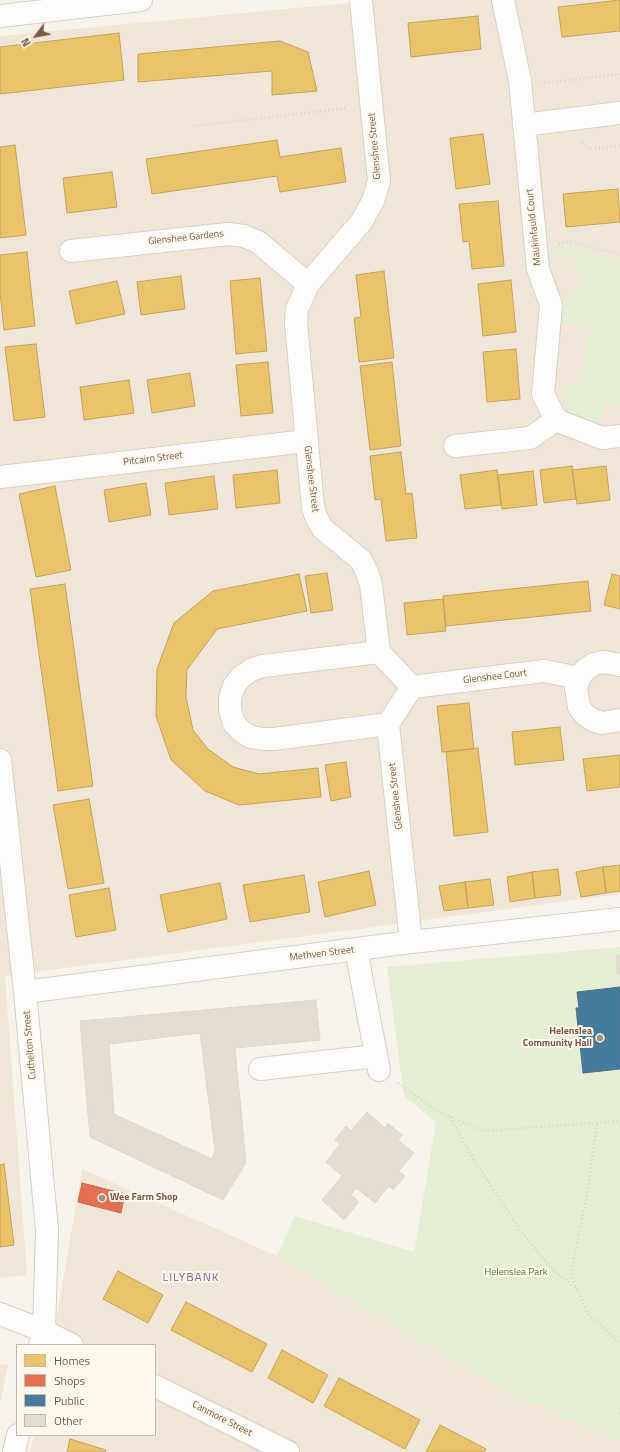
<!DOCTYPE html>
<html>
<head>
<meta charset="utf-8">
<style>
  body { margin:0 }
  #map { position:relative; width:620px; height:1452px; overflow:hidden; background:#f7f3ea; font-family:"Titillium Web",sans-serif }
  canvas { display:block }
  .legend { position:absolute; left:16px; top:1344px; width:140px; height:92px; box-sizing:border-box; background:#fff8ec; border:1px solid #c8b9ab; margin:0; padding:5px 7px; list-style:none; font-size:12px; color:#765b4a }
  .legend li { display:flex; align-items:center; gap:8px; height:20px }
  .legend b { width:20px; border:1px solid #c8b9ab }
  .north { position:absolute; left:16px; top:16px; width:40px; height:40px; -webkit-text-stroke:3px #fff8ec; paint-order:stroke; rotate:238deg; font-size:11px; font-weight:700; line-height:16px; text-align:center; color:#765b4a }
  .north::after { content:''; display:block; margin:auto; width:14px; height:18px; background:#765b4a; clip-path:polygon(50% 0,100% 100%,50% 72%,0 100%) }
</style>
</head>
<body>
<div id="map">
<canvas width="620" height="1452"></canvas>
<ul class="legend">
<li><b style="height:11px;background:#e9c46a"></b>Homes</li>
<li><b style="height:11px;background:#e76f51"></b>Shops</li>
<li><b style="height:11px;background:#457b9d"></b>Public</li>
<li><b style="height:11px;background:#e4dbd2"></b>Other</li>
</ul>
<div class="north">N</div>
</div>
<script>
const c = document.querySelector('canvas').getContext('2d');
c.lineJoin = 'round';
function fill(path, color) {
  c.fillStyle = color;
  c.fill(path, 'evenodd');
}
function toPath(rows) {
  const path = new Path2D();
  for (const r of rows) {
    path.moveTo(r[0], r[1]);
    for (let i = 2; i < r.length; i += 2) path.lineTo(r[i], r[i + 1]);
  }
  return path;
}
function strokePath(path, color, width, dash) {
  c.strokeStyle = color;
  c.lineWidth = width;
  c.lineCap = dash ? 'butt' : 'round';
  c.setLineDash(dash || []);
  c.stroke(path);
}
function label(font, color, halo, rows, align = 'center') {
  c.font = font + ' "Titillium Web",sans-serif';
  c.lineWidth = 4;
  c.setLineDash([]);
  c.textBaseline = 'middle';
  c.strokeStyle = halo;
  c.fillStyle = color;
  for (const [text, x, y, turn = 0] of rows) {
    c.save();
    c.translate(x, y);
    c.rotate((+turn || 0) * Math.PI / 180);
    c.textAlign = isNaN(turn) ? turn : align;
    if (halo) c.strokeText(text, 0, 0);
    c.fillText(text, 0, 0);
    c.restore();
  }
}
fill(toPath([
  [380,0,620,0,620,894,5,976,27,1275,0,1278,0,36],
  [82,1169,277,1256,511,1394,620,1441,620,1452,30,1452,34,1435,155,1435,155,1345,52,1345],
  [0,1364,8,1365,0,1405]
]), '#f0e6d7');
fill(toPath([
  [568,246,620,261,620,404,603,406,602,423,586,421,572,413,566,403,561,389,581,381,591,326,563,321,562,300,585,286,570,253,550,260,548,254],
  [620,947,620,1441,511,1394,277,1256,295,1216,414,1252,436,1122,404,1096,387,967]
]), '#e3eed5');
const homes = toPath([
  [620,0,620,31,562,37,558,7,620,0],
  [478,16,481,49,411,57,408,23,478,16],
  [119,33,124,80,0,94,0,47,119,33],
  [280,41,308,52,317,91,272,95,272,71,138,82,138,54,280,41],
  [483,134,490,184,456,189,450,138,483,134],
  [277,140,280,157,341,148,346,182,280,192,277,176,152,194,146,159,277,140],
  [15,145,26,235,0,238,0,147,15,145],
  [112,172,117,207,67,213,63,178,112,172],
  [618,189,620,222,566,227,563,194,618,189],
  [498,201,504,266,472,269,469,241,463,242,459,204,498,201],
  [27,252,35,326,4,330,0,292,0,255,27,252],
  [384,271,394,358,359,362,354,318,361,317,356,275,384,271],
  [181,276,185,309,141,315,137,282,181,276],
  [260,278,267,351,236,354,230,281,260,278],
  [511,280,516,332,483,336,478,284,511,280],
  [117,281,125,314,76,324,69,291,117,281],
  [36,344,45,417,14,421,5,347,36,344],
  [516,349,520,399,487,402,483,352,516,349],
  [268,362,273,413,241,416,236,365,268,362],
  [392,362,401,446,370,450,360,366,392,362],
  [190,373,195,406,152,413,147,380,190,373],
  [129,380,134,413,84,420,80,387,129,380],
  [401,452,406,494,412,493,417,538,386,541,381,499,375,500,370,456,401,452],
  [572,466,576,499,544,503,540,470,572,466],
  [606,466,610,500,577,504,572,470,606,466],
  [277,470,280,503,236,508,233,475,277,470],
  [497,470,501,505,465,509,460,475,497,470],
  [533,471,537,505,502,509,498,475,533,471],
  [214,476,218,509,169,515,165,483,214,476],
  [146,483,151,515,109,522,104,490,146,483],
  [55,486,71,570,36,577,19,494,55,486],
  [327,573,333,610,311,613,305,576,327,573],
  [299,574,307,611,217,629,187,670,186,697,193,730,208,749,233,767,259,774,318,768,321,797,239,805,205,791,171,760,156,716,157,669,174,623,213,591,299,574],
  [612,574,620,576,620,609,604,605,612,574],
  [588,581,591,611,446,626,443,596,588,581],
  [65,584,93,786,58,791,30,589,65,584],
  [443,599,446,631,407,635,404,603,443,599],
  [469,703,474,749,442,752,437,706,469,703],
  [560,727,564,760,515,765,512,732,560,727],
  [478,748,488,832,454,836,446,752,478,748],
  [620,755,620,787,587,791,583,759,620,755],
  [346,762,351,797,331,801,325,765,346,762],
  [89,799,104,883,68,889,53,805,89,799],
  [620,865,620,891,606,893,603,867,620,865],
  [603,867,606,893,581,897,576,872,603,867],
  [558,869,561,895,535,898,532,872,558,869],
  [369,871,376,905,325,917,318,882,369,871],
  [532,872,535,898,510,902,507,877,532,872],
  [304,875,310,912,250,922,243,885,304,875],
  [490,879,494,905,468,908,465,882,490,879],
  [465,882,468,908,444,911,439,886,465,882],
  [220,883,227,919,168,932,160,895,220,883],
  [109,888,116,930,76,937,69,895,109,888],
  [4,1164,14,1245,0,1247,0,1165,4,1164],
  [118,1271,163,1295,148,1323,103,1299,118,1271],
  [186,1302,267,1344,252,1372,171,1330,186,1302],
  [282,1350,328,1375,313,1403,268,1378,282,1350],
  [339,1378,420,1420,405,1449,324,1406,339,1378],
  [440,1425,486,1449,484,1452,426,1452,440,1425],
  [70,1439,106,1450,105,1452,67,1452,70,1439]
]);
fill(homes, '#e9c46a');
strokePath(homes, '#c6a460', 1);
const shops = toPath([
  [82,1183,125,1194,121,1213,78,1202,82,1183]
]);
fill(shops, '#e76f51');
strokePath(shops, '#c5694f', 1);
const public = toPath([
  [620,987,620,1069,583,1073,576,1008,579,1008,577,992,620,987]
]);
fill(public, '#457b9d');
strokePath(public, '#547184', 1);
const building = toPath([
  [620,955,620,974,618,974,616,956,620,955],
  [316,1000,320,1040,235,1048,246,1163,223,1200,90,1137,80,1021,316,1000],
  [200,1033,215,1150,212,1159,114,1114,109,1044,200,1033],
  [367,1112,385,1128,388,1123,402,1135,398,1140,414,1153,399,1171,405,1176,393,1190,389,1186,375,1203,356,1188,351,1195,359,1202,344,1220,322,1200,342,1176,326,1162,340,1144,335,1140,346,1126,351,1131,367,1112]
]);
fill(building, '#e4dbd2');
strokePath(building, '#e0d6cc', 1);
const minor = toPath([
  [361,0,379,181,373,201,362,221,308,284,297,309,296,323,313,507,316,517,323,529,361,560,367,572,371,585,379,652,412,687,388,724,411,942],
  [503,0,520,81,538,269,551,305,543,394,556,420,602,438,620,436],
  [0,16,141,0],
  [524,125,620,113],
  [71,251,228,234,244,236,258,242,308,284],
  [455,446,530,438,556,420],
  [0,477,306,441],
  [379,652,263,666,251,670,241,677,234,686,230,698,230,710,234,723,241,731,251,737,263,739,274,739,388,724],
  [620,665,604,662,594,664,585,670,579,678,576,688,579,707,585,715,593,720,602,723,620,720],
  [412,687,544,671,579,678],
  [0,760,25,992,47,1230,44,1331,40,1345],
  [356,950,379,1070],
  [25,992,411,942,620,919],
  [260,1069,376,1056],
  [0,1314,44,1331,72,1345],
  [155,1386,288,1452],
  [14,1452,18,1435]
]);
strokePath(minor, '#d6d0c8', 24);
strokePath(toPath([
  [544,83,620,74],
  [193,126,348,108],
  [582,142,589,149,620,146],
  [559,244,570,241,620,255],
  [398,1083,437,1111,483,1131,620,1121],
  [450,1117,475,1162,524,1235,552,1269,578,1290],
  [597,1124,587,1194,571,1274,588,1314,620,1343],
  [620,1408,620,1413]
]), '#dad2cd', 2.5, [1, 3]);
strokePath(minor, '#fefdfc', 22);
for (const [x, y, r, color] of [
  [600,1038,4,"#a39082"],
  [102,1198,4,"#a39082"]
]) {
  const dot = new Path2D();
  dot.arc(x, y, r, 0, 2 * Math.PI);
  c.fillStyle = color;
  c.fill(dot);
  strokePath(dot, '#fff8ec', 1.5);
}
label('10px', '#765b4a', '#fff8ec', [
  ["Glenshee Street",375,146,-95],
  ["Maukinfauld Court",534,227,-96],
  ["Glenshee Gardens",186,238,-6],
  ["Pitcairn Street",153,459,-7],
  ["Glenshee Street",311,479,83],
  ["Glenshee Court",495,677,-7],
  ["Glenshee Street",396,796,-96],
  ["Methven Street",322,954,-7],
  ["Cuthelton Street",30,1045,-95],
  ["Canmore Street",222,1419,27]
]);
label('bold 10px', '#765b4a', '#fff8ec', [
  ["Helenslea",592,1032],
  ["Community Hall",592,1044],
  ["Wee Farm Shop",110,1198,"left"]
], 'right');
label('10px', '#517b42', '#fff8ec', [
  ["Helenslea Park",516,1273]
]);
c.letterSpacing = '1px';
label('12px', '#896599', '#fff8ec', [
  ["LILYBANK",191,1278]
]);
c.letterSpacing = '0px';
</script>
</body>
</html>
